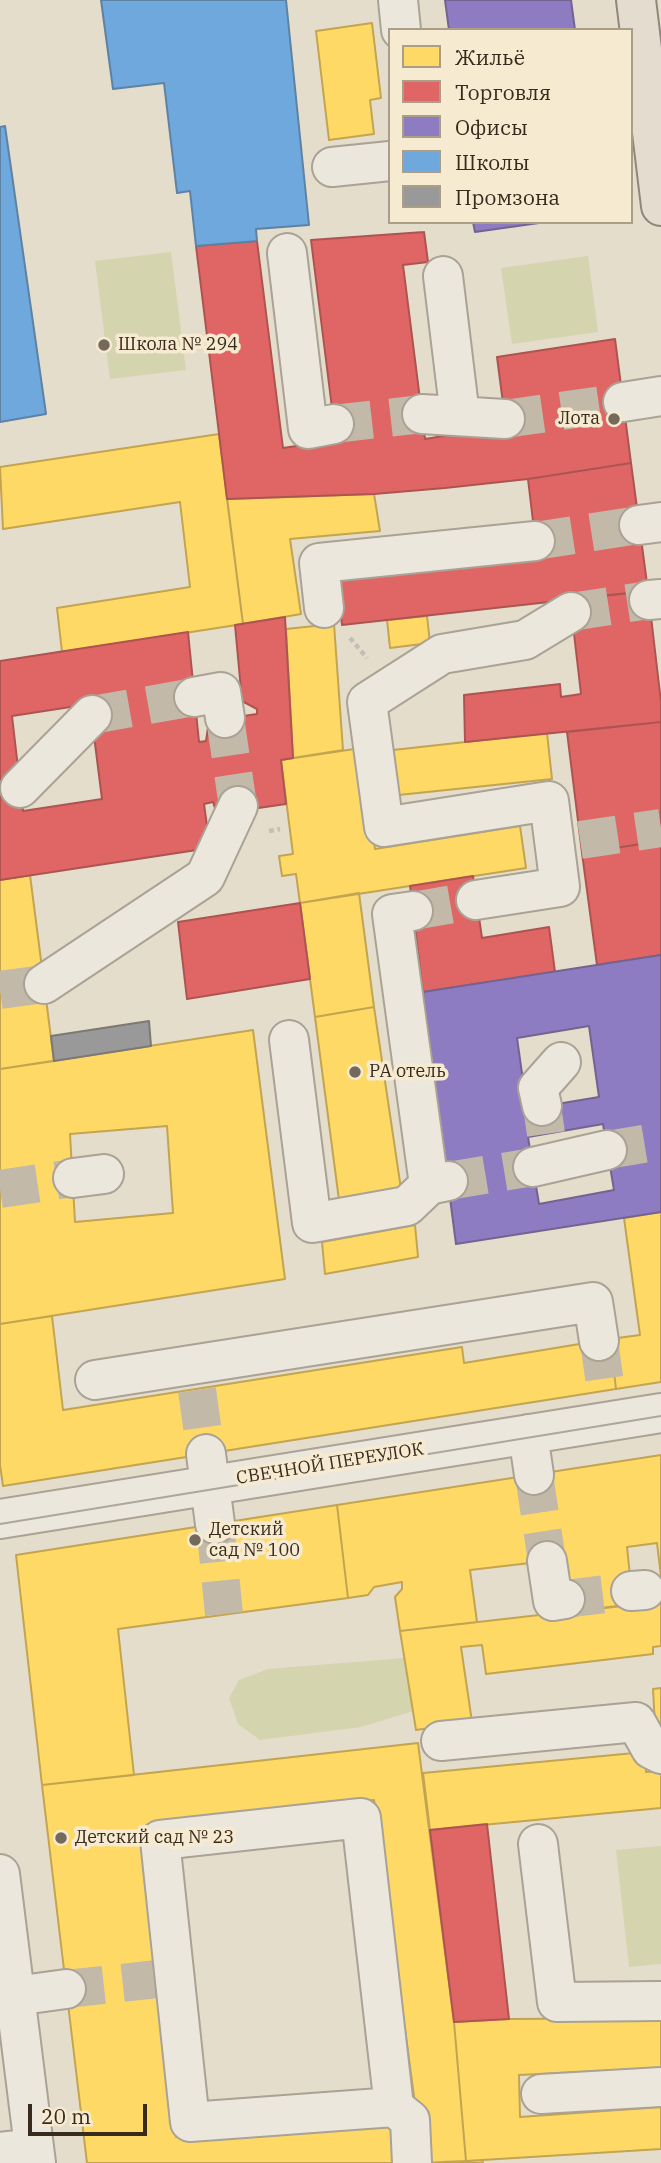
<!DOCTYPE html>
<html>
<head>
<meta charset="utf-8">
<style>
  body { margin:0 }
  #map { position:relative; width:661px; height:2163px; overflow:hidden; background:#e4ddcc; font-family:"IBM Plex Serif",serif }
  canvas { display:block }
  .legend { position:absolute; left:388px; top:28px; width:245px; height:196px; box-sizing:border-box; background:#f6ebd1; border:2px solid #aa9e89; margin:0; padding:9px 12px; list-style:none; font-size:21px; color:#382a1d }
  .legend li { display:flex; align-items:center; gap:14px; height:35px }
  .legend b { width:35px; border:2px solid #aa9e89 }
  .scale { position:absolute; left:28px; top:2104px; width:119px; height:32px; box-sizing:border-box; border:4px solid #382a1d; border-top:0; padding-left:9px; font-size:21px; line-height:24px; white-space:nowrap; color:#382a1d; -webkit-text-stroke:5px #f6ebd1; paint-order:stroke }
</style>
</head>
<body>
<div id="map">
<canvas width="661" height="2163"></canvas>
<ul class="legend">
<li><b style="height:19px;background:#ffd966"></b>Жильё</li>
<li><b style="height:19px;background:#e06666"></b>Торговля</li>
<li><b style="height:19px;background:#8e7cc3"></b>Офисы</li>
<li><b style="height:19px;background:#6fa8dc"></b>Школы</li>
<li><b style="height:19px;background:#999"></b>Промзона</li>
</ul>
<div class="scale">20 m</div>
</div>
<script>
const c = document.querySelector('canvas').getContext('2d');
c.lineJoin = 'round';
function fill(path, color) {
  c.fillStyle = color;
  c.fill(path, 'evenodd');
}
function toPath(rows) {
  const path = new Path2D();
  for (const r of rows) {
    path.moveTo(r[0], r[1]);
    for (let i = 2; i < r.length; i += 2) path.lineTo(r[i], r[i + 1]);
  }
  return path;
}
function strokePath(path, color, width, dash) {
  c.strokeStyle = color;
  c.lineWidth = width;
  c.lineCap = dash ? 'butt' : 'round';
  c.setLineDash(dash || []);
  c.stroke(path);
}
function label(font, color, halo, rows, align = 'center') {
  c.font = font + ' "IBM Plex Serif",serif';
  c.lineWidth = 7;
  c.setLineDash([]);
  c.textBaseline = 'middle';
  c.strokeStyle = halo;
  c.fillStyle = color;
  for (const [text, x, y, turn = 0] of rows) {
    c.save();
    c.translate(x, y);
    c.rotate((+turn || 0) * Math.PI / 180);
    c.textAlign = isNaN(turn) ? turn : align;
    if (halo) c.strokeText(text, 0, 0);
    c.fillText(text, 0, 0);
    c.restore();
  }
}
fill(toPath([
  [171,252,186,370,110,379,95,261],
  [588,256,598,332,512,344,501,268],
  [404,1658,413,1711,361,1727,260,1740,238,1724,229,1698,239,1680,268,1669],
  [661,1846,661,1964,629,1967,616,1850]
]), '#d4d4ae');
const homes = toPath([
  [372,23,381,98,370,100,374,134,329,140,316,31,372,23],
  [219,434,243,624,62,652,57,608,190,587,180,502,3,529,0,467,219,434],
  [374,494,380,531,290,539,301,614,243,624,227,499,374,494],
  [427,616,430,643,390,648,387,620,427,616],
  [334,624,343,750,293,758,286,629,334,624],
  [547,733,552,779,389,796,384,751,547,733],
  [361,748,375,849,520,826,526,868,300,903,296,874,282,876,279,856,293,854,281,760,361,748],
  [30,875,54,1061,0,1069,0,880,30,875],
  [359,893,374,1007,315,1017,300,903,359,893],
  [374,1007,401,1189,339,1200,315,1017,374,1007],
  [253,1030,285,1279,0,1324,0,1069,253,1030],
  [167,1126,173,1213,75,1222,70,1134,167,1126],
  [661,1212,661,1382,616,1389,610,1339,640,1335,624,1218,661,1212],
  [415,1225,418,1257,325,1274,322,1242,415,1225],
  [52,1316,63,1410,462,1347,464,1363,610,1339,616,1389,3,1486,0,1465,0,1324,52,1316],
  [661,1455,661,1577,657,1543,627,1547,633,1605,566,1612,547,1561,470,1570,477,1622,400,1631,395,1597,402,1589,402,1582,374,1587,368,1595,348,1598,337,1505,661,1455],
  [337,1505,348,1598,118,1629,134,1775,42,1785,16,1555,337,1505],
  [661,1601,661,1646,653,1647,653,1654,486,1674,482,1645,461,1647,472,1722,416,1730,400,1631,661,1601],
  [661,1688,661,1743,656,1743,653,1689,661,1688],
  [418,1743,454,2022,466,2161,423,2163,374,1800,140,1827,176,2137,395,2120,398,2163,87,2163,42,1785,418,1743],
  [645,1752,646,1772,661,1771,661,1808,430,1830,423,1773,645,1752],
  [661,2018,661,2068,519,2075,520,2117,661,2107,661,2149,466,2161,454,2022,509,2019,661,2018],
  [482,2160,483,2163,442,2162,466,2161,482,2160]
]);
fill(homes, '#ffd966');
strokePath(homes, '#c3a450', 2);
const shops = toPath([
  [424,232,428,262,403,265,425,439,506,426,497,357,615,339,631,463,528,479,445,488,374,494,227,499,196,246,257,241,283,448,336,440,311,240,424,232],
  [631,463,648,591,342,625,337,578,537,555,528,479,631,463],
  [648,591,661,702,661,722,465,742,464,695,560,684,561,697,581,694,570,599,648,591],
  [285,617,293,758,281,760,286,804,217,814,213,802,204,804,210,848,0,880,0,661,188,632,199,742,206,741,209,721,257,714,257,709,242,701,235,625,285,617],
  [90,704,102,799,23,811,12,716,90,704],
  [661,722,661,841,582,853,567,732,661,722],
  [661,841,661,955,597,965,582,853,661,841],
  [473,876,482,938,549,927,555,972,423,992,410,886,473,876],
  [300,903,310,979,187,999,178,922,300,903],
  [487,1824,509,2019,454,2022,430,1830,487,1824]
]);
fill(shops, '#e06666');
strokePath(shops, '#ae5450', 2);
const offices = toPath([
  [445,0,571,0,575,30,449,30,445,0],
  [473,222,546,222,475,232,473,222],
  [661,955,661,1212,456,1244,423,992,661,955],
  [589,1026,599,1097,527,1109,517,1038,589,1026],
  [603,1124,614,1190,539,1204,528,1137,603,1124]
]);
fill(offices, '#8e7cc3');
strokePath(offices, '#746391', 2);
const schools = toPath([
  [101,0,286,0,309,225,256,229,257,241,196,246,190,191,177,193,164,83,113,89,101,0],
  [5,126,46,414,0,422,0,127,5,126]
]);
fill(schools, '#6fa8dc');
strokePath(schools, '#5e82a3', 2);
const industry = toPath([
  [149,1021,151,1046,54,1061,51,1036,149,1021]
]);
fill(industry, '#999');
strokePath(industry, '#7c7874', 2);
strokePath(toPath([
  [505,419,623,402],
  [334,424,422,414],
  [535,541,639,525],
  [571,612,649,600],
  [92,715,194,697],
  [225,718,238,806],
  [580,840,661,828],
  [413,911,476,900],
  [0,990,44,984],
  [542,1106,546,1134],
  [607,1150,661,1141],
  [448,1181,533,1167],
  [0,1189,73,1178],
  [599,1341,606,1391],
  [197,1390,206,1454],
  [534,1475,547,1561],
  [215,1524,224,1614],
  [565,1599,631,1591],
  [66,1989,157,1979]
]), '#c2b9a9', 38, [38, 19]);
const minor = toPath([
  [398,0,401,30],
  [332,167,390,161],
  [287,253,308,429,334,424],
  [443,276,460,416],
  [623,402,661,396],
  [422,414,505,419],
  [639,525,661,522],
  [649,600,661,599],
  [324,608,319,563,535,541],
  [194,697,221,692,225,718],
  [20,788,92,715],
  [476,900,560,887,549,801,384,827,367,702,442,654,525,640,571,612],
  [413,911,392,914,429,1185],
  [44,984,205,877,238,806],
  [289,1040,312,1223,407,1206,429,1185,448,1181],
  [542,1106,538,1088,561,1062],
  [533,1167,607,1150],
  [73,1178,104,1174],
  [95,1380,593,1302,599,1341],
  [528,1434,534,1475],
  [206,1454,215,1524],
  [0,1519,661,1413],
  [547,1561,553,1601,565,1599],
  [631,1591,645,1590],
  [441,1741,636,1722,651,1749,661,1754],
  [361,1818,394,2107,190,2122,160,1840,361,1818],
  [538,1844,557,2002,661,2001],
  [0,1874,36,2163],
  [15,1996,66,1989],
  [541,2094,661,2087],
  [394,2107,410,2120,412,2163],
  [0,2152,34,2148]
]);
const major = toPath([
  [636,0,661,206]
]);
strokePath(minor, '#a9a295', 42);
strokePath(major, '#8f877c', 42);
strokePath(toPath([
  [350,638,367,658],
  [269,831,280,829]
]), '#c5beb4', 4.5, [5, 3.5]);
strokePath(minor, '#ece7dd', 38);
strokePath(major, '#e4ddcf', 38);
strokePath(toPath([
  [0,1524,661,1416]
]), '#aba79e', 2);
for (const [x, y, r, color] of [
  [104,345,7,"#74695a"],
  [614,419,7,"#74695a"],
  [355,1072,7,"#74695a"],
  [195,1540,7,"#74695a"],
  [61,1838,7,"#74695a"]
]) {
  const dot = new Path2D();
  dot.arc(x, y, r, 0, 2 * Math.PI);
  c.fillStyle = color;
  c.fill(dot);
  strokePath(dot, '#f6ebd1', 2.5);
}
label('18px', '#382a1d', '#f6ebd1', [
  ["Школа № 294",118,345],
  ["Лота",600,419,"right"],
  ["РА отель",369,1072],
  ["Детский",209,1530],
  ["сад № 100",209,1551],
  ["Детский сад № 23",75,1838]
], 'left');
label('18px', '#382a1d', '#f6ebd1', [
  ["СВЕЧНОЙ ПЕРЕУЛОК",330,1464,-9]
]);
</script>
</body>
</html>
